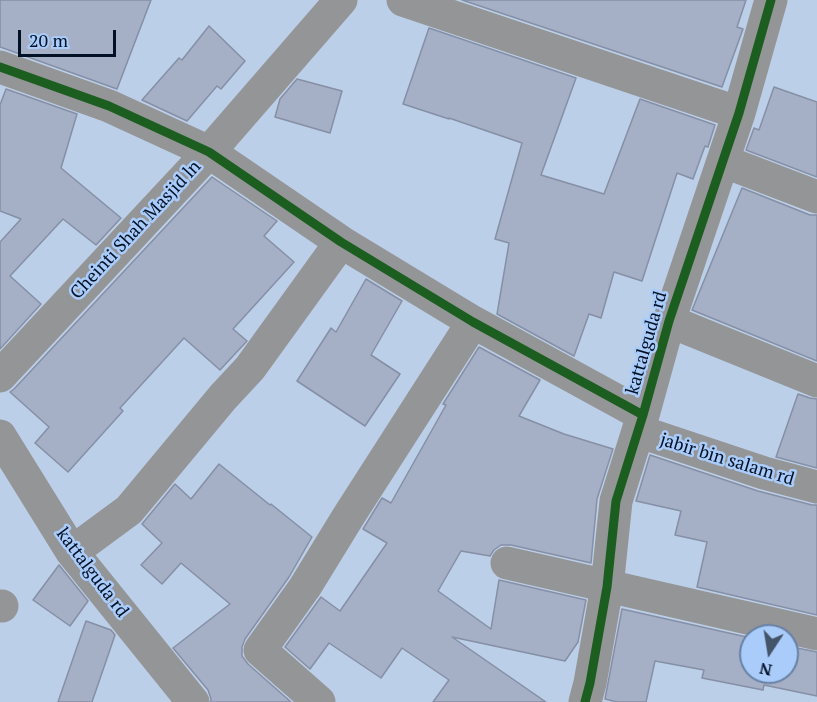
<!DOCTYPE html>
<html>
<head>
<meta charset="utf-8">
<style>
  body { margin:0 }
  #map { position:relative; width:817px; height:702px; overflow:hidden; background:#bccfe8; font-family:"PT Serif",serif }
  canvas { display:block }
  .north { position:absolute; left:739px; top:624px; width:60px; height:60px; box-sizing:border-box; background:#aaccfa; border:2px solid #6781a5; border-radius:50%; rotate:192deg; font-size:16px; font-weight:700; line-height:24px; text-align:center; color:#031125 }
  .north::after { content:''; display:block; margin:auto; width:21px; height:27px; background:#445469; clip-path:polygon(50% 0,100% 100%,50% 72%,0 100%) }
  .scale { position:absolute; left:18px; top:30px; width:98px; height:27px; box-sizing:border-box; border:3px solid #031125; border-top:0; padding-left:8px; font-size:18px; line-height:21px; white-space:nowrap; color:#031125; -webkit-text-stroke:4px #aaccfa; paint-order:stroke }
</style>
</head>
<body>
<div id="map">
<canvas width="817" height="702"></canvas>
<div class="north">N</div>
<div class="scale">20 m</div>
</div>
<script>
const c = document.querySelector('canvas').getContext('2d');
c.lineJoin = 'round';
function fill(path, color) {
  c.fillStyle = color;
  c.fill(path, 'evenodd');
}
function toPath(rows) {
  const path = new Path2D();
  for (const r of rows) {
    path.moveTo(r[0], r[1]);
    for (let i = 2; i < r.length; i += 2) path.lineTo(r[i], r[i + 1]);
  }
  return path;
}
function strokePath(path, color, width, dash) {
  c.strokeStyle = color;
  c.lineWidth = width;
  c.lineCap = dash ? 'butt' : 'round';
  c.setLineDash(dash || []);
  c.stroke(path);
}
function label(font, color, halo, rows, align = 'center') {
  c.font = font + ' "PT Serif",serif';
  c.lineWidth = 5;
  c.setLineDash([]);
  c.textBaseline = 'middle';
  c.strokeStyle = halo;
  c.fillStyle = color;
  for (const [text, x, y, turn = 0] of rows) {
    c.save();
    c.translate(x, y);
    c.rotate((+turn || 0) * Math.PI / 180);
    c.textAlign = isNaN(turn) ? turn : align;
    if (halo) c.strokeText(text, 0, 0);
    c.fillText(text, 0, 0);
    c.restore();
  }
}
const building = toPath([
  [0,0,151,0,117,89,0,47,0,0],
  [462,0,746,0,737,27,743,29,722,87,462,0],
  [209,26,245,61,221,89,217,86,187,121,142,100,179,58,182,60,209,26],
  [429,28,576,78,541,175,604,194,640,99,715,125,708,147,705,146,693,179,677,173,642,281,614,272,601,318,589,314,574,356,497,314,509,243,495,239,522,143,449,118,449,119,403,104,429,28],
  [297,79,342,91,330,133,275,117,280,99,297,79],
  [774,87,817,102,817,177,746,150,754,128,759,130,774,87],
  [6,89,77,114,61,168,121,218,96,245,63,219,10,276,41,304,0,349,0,242,21,219,0,211,0,105,6,89],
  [212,177,277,221,264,236,294,262,233,329,247,341,220,370,184,338,120,408,123,411,68,472,35,443,49,427,10,392,14,389,212,177],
  [742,188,810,215,817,215,817,361,692,310,742,188],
  [366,279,402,301,371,355,400,374,365,426,297,381,331,328,336,332,366,279],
  [479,347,540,380,519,416,564,434,613,449,597,499,591,563,511,545,501,545,494,550,490,556,461,551,438,591,491,629,499,580,586,600,578,642,565,661,452,637,546,702,433,702,449,680,402,648,381,678,329,643,310,669,285,647,321,597,340,611,387,543,363,529,382,498,391,503,446,405,443,404,479,347],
  [798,394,810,398,817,399,817,468,776,457,798,394],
  [650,455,758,491,812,505,817,505,817,615,697,587,707,542,675,535,681,511,636,501,650,455],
  [219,464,270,505,271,504,312,537,289,577,245,639,242,647,242,656,248,664,291,702,211,702,211,699,208,690,173,648,230,604,181,563,162,584,141,565,162,543,142,524,175,484,191,499,219,464],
  [59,565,88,601,70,626,33,600,59,565],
  [622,609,751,638,751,672,787,672,787,646,817,652,817,696,764,685,763,690,702,678,704,670,655,661,646,702,617,702,605,699,622,609],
  [86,621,111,630,115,635,92,702,58,702,86,621]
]);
fill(building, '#a5afc5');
strokePath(building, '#858fa5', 1.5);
strokePath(toPath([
  [403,0,739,113],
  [0,67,109,106,209,152,341,242,473,322,643,415],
  [723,161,817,197],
  [669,321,817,381],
  [0,376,209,152,341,0],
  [638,431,764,473,817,487],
  [0,436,72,552,193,702],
  [72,552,129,510,223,397,250,368,341,242],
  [507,563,817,634],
  [0,606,2,606],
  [319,702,260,650,305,587,348,517,473,322],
  [585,702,590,683,607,587,616,501,643,415,669,321,739,113,771,0]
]), '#949597', 33);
strokePath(toPath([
  [0,67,109,106,209,152,341,242,473,322,643,415],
  [585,702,590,683,607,587,616,501,643,415,669,321,739,113,771,0]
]), '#1b5e20', 9);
label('18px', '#031125', '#aaccfa', [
  ["Cheinti Shah Masjid ln",136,230,-47],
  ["kattalguda rd",647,343,-74],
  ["jabir bin salam rd",727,460,17],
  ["kattalguda rd",92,573,53]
]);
</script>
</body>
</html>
